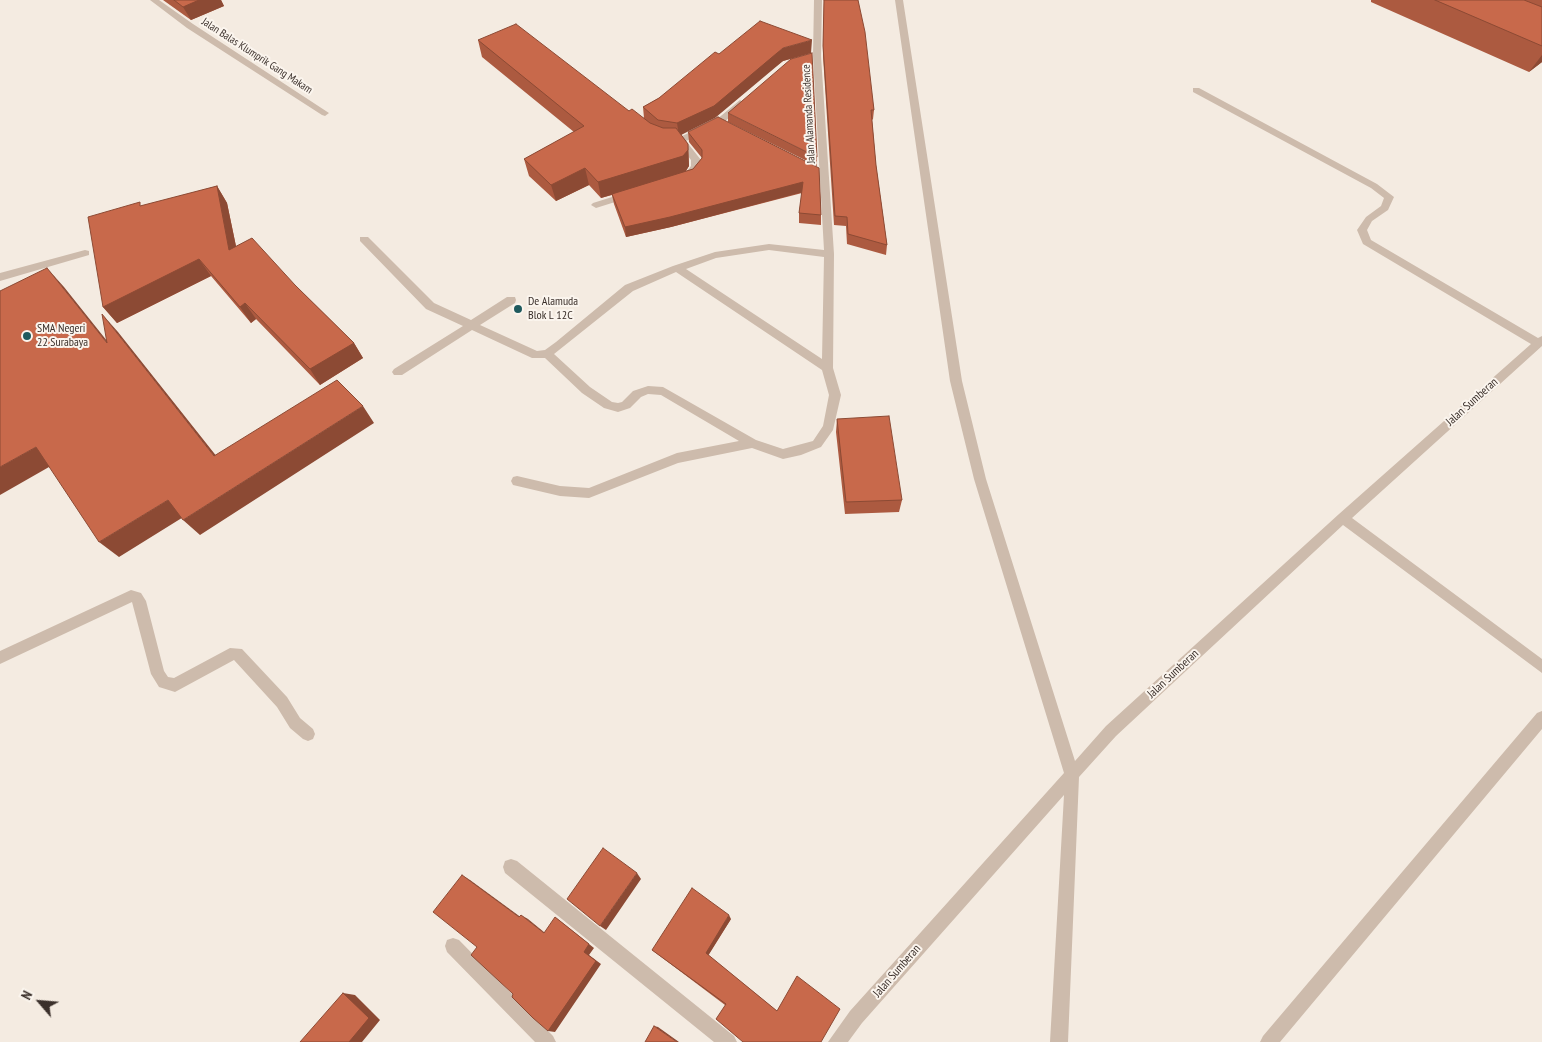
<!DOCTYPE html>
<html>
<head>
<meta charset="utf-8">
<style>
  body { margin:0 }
  #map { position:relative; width:1542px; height:1042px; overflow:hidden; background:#f4ebe1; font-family:"PT Sans Narrow",sans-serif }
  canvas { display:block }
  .north { position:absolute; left:15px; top:977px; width:50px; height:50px; -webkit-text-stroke:4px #fbf5ee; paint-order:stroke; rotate:297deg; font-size:14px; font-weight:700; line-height:20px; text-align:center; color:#3b302b }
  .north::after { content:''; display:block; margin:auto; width:18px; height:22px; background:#3b302b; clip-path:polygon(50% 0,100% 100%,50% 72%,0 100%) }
</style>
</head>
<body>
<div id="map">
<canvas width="1542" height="1042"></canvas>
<div class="north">N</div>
</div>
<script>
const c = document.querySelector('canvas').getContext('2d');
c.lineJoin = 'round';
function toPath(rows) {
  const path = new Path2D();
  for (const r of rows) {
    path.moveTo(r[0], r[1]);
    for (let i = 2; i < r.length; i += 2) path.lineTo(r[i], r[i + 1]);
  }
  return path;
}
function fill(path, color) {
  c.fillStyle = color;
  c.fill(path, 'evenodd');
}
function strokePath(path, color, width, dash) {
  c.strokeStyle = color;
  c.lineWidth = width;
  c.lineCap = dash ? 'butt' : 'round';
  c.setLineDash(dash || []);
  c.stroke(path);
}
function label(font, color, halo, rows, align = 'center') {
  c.font = font + ' "PT Sans Narrow",sans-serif';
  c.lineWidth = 4;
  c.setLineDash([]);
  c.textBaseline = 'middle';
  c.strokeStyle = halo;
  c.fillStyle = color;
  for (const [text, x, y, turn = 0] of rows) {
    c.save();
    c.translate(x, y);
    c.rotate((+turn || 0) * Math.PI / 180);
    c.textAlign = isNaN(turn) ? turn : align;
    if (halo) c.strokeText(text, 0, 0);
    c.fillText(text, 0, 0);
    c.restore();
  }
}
fill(toPath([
  [150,0,159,0,193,24,329,113,325,116,322,115,187,28,150,0],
  [814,0,822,0,821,56,834,254,833,368,841,395,833,430,821,447,801,455,783,459,752,448,678,463,589,498,560,496,513,485,511,481,513,477,517,476,560,486,589,488,677,453,739,441,661,395,648,394,641,397,630,408,618,412,604,408,582,393,545,358,532,358,472,330,402,375,394,375,392,372,394,369,463,326,426,309,360,241,360,237,368,237,434,303,471,320,507,297,515,297,516,300,515,303,480,325,537,351,545,350,556,342,625,285,673,266,715,252,769,244,824,250,813,56,814,0],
  [769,250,824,257,822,359,686,269,716,258,769,250],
  [676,272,822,370,829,395,823,426,813,441,783,449,756,440,663,387,648,386,633,391,622,402,618,403,612,402,590,387,554,354,633,291,676,272],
  [895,0,903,0,962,381,986,479,1075,761,1106,726,1339,514,1531,344,1363,244,1357,230,1366,217,1381,206,1384,198,1371,188,1193,92,1193,88,1199,88,1377,184,1394,197,1388,210,1372,221,1367,230,1371,240,1538,338,1542,336,1542,346,1352,518,1542,659,1542,673,1343,525,1116,736,1079,777,1068,1042,1050,1042,1064,795,862,1023,848,1042,828,1042,850,1011,1064,773,974,479,950,381,895,0],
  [740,100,744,103,743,105,722,124,686,141,701,160,701,167,691,178,685,178,683,176,691,166,691,160,678,143,666,142,666,138,680,137,716,120,740,100],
  [628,192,633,195,631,197,596,208,591,205,593,203,628,192],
  [85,250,89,251,89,255,0,281,0,273,85,250],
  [131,590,141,593,146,601,164,671,168,677,174,678,230,648,242,649,287,697,300,718,313,729,315,734,313,739,308,741,303,739,290,728,277,707,234,660,175,692,159,687,151,674,132,602,0,664,0,651,131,590],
  [1542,711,1542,729,1280,1042,1260,1042,1263,1036,1537,713,1542,711],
  [511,859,517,861,734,1036,737,1042,714,1042,505,873,503,867,505,861,511,859],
  [453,938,459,940,553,1036,556,1042,535,1042,447,952,445,946,447,940,453,938]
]), '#cdbbac');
fill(toPath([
  [163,0,221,0,224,6,191,20],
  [824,0,858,0,874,110,873,119,872,120,876,165,887,245,886,255,847,244,846,226,834,225,823,56],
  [1371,0,1542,0,1542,62,1529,72,1371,2],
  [478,40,644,118,643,107,659,98,719,54,811,53,783,61,681,135,688,144,689,166,686,171,693,169,702,158,689,142,688,132,819,168,821,215,821,225,799,223,799,213,802,193,671,227,626,237,614,204,612,195,601,198,589,185,556,201,529,176,524,159,574,132,482,57],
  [728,113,817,157,817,166,728,122],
  [217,186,227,203,236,246,295,285,354,343,363,358,320,385,256,319,251,323,211,276,117,323,103,307,142,206],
  [837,419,902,500,899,512,845,514,836,432],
  [731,919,708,955,777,1011,821,1042,725,1005,652,950]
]), '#ac5a40');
fill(toPath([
  [199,0,221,0,224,6,191,20,183,7],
  [812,40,811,53,783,61,715,118,679,136,677,123,783,48],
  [1542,55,1542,62,1529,72],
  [688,144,689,166,685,172,601,198,598,182],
  [585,168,589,185,556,201,551,185],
  [803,182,803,192,671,227,626,237,625,227],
  [217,186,227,203,240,266,229,250],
  [199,259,211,276,117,323,103,307],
  [47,268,64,287,123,361,107,343],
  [245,303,256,319,251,323,240,307],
  [102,314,118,332,229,472,214,456],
  [354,343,363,358,320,385,310,369],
  [363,406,374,423,200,535,183,520],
  [36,447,56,463,0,495,0,467],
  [168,500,185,516,119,557,99,542],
  [637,873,641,879,606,930,600,926],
  [462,875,470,880,526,921,519,917],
  [521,915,528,919,550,937,544,933],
  [729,915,731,919,708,956,706,953],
  [555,917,594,948,589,955,601,964,555,1032,548,1031,584,952],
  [343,993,355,995,380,1020,362,1042,349,1042],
  [654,1026,658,1027,679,1042,677,1042]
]), '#8c4a34');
const building = toPath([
  [174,0,199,0,183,7,174,0],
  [824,0,858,0,865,32,874,110,871,110,876,165,887,245,848,234,847,217,835,216,823,46,824,0],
  [1435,0,1524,0,1542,7,1542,46,1435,0],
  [760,21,812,40,783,48,714,106,677,123,658,120,643,107,659,98,715,52,719,54,760,21],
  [516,24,629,111,632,109,650,123,663,128,676,128,688,144,688,150,683,156,598,182,585,168,551,185,524,159,584,126,478,40,516,24],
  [812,53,817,157,728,113,791,59,812,53],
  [718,117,819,168,821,215,799,213,803,182,670,217,625,227,612,194,693,169,702,158,702,150,688,132,718,117],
  [217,186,229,250,252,238,295,285,354,343,310,369,245,303,240,307,199,259,103,307,88,217,140,202,140,206,217,186],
  [47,268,107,343,102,314,214,456,337,380,363,406,183,520,168,500,99,542,36,447,0,467,0,291,47,268],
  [889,416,902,500,846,502,837,419,889,416],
  [603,848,637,873,600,926,567,899,603,848],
  [462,875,519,917,521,915,544,933,555,917,589,944,584,952,596,961,548,1031,533,1018,512,997,513,994,471,955,477,947,433,912,462,875],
  [692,888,729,915,706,953,777,1011,797,976,840,1009,821,1042,743,1042,716,1019,726,1004,652,950,692,888],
  [343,993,369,1018,349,1042,300,1042,343,993],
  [654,1026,677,1042,645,1042,654,1026]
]);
fill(building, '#c8694b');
strokePath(building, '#8c4a34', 1);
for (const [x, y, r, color] of [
  [518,309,5,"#1f5a5e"],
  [27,336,5,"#1f5a5e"]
]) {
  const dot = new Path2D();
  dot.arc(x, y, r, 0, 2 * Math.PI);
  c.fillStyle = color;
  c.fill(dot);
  strokePath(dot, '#fbf5ee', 2);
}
label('11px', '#3b302b', '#fbf5ee', [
  ["Jalan Balas Klumprik Gang Makam",257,56,33],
  ["Jalan Alamanda Residence",809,114,-93]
]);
label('12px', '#3b302b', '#fbf5ee', [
  ["De Alamuda",528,302],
  ["Blok L 12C",528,316],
  ["SMA Negeri",37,329],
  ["22 Surabaya",37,343]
], 'left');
label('12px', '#3b302b', '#fbf5ee', [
  ["Jalan Sumberan",1472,402,-42],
  ["Jalan Sumberan",1173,674,-43],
  ["Jalan Sumberan",897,971,-49]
]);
</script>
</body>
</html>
